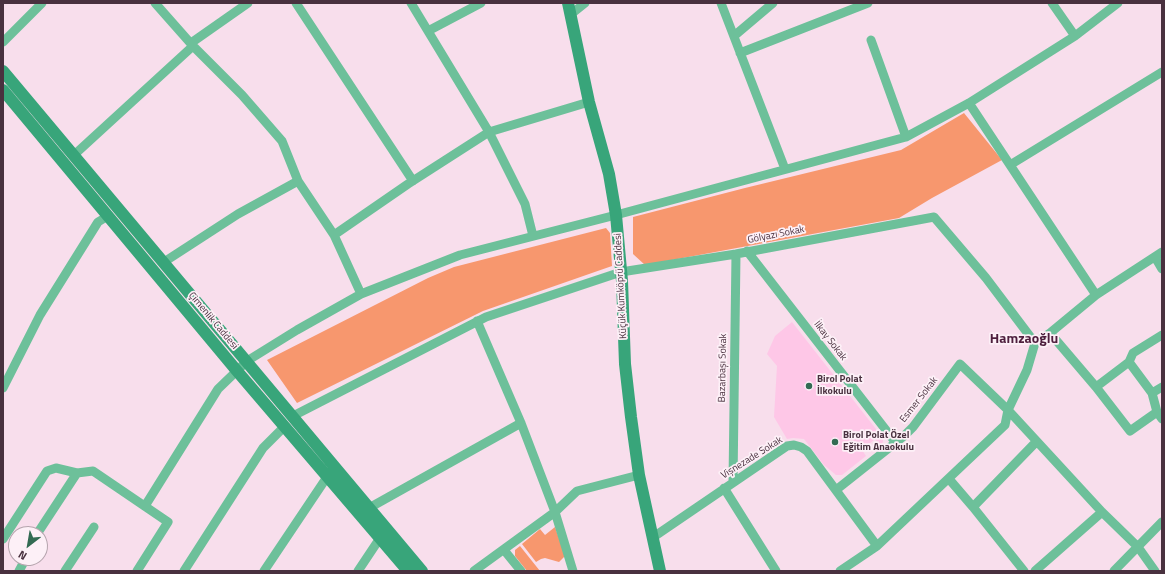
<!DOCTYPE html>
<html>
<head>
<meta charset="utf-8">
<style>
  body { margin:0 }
  #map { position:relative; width:1165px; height:574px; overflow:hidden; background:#f8deec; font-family:"Titillium Web",sans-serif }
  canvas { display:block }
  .frame { position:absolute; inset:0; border:4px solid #49313f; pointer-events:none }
  .north { position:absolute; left:8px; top:526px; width:40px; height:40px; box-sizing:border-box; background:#fdf0f7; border:1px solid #b5a4ad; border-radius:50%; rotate:211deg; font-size:11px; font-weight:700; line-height:16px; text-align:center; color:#49313f }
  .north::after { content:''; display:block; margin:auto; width:14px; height:18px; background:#336b53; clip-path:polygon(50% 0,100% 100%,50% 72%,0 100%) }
</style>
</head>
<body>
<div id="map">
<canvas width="1165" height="574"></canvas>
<div class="frame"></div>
<div class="north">N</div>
</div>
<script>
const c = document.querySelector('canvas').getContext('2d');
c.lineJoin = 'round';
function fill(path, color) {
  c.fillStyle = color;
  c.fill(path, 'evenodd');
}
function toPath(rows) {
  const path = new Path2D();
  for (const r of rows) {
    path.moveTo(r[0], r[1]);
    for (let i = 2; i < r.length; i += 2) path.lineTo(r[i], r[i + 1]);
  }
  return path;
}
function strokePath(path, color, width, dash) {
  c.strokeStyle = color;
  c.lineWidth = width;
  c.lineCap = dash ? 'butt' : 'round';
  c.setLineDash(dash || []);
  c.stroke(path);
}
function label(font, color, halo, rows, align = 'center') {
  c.font = font + ' "Titillium Web",sans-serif';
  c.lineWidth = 3.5;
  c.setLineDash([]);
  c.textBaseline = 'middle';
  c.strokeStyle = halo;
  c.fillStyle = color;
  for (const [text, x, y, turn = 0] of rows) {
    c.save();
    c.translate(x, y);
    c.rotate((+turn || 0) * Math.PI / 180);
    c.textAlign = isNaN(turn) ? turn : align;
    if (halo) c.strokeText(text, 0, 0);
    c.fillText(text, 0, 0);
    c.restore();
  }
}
fill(toPath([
  [792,322,883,438,883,442,880,446,875,439,862,450,866,456,842,475,836,475,824,465,804,439,793,438,787,439,774,417,777,366,767,354,775,336]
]), '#fec7e7');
fill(toPath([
  [964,113,1002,160,932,198,899,218,645,265,633,254,633,217,745,188,901,150],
  [606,228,610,233,612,266,483,311,297,403,267,360,428,278,454,267],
  [555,527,565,556,559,562,545,558,541,559,536,562,522,544,540,529,545,535],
  [520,546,540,571,527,571,515,556,515,550]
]), '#f7976e');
strokePath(toPath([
  [155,3,193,46,242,95,282,141,298,181,334,235,361,294],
  [296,3,413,181],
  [411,3,489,132,525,204,533,236],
  [721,3,785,169],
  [1052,3,1075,36],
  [570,15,585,3],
  [428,31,481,3],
  [734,36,773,3],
  [871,40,906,137],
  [3,42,42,3],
  [191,43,248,3],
  [740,53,868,3],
  [969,103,1096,295],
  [74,155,193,46],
  [1010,165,1162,72],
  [334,235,408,184,489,132,589,102],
  [747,251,896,443],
  [1155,257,1162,269],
  [164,262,238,214,298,181],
  [477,321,521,423,555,512,573,571],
  [1050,333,1096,387,1130,431,1157,412],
  [1035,343,1050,333,1096,295,1162,252],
  [1129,362,1152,393,1162,387],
  [1096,387,1129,362,1133,353,1162,335],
  [3,388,40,315,98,222,108,216],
  [1152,393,1157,412,1162,419],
  [293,416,486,317,621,272,736,254,934,217,986,278,1035,343,1027,370,1008,410,1005,425,877,546,840,571],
  [949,479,973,507,1024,571],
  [733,482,736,254],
  [724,488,776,571],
  [836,490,904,436,913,427,960,364,1008,410,1102,512,1138,547,1155,571],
  [145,506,218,389,247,361,297,330,361,294,460,255,616,215,906,137,969,103,1075,36,1118,3],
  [973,507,1036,442],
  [369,508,521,423],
  [37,534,77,473],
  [652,538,787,446,794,445,801,447,807,451,877,546],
  [3,539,47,471,56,468,77,473,93,471,168,522,137,571],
  [504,550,521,571],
  [19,571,26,558],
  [65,571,94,527],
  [184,571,263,448,285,426],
  [264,571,327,477],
  [358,571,380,538],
  [474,571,555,512,577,491,639,475],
  [1035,571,1102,512],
  [1114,571,1162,522]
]), '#6dc09a', 9);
strokePath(toPath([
  [568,3,589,102,609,174,616,215,622,281,625,364,631,417,639,475,660,571],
  [3,71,422,571],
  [3,90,237,371,408,571]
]), '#38a57a', 12);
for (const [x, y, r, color] of [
  [809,386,4,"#336b53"],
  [835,442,4,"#336b53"]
]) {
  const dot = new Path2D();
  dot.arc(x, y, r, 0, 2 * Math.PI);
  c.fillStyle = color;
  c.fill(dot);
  strokePath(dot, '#fdf0f7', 1.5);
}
label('10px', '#49313f', '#fdf0f7', [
  ["Gölyazı Sokak",776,235,-11],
  ["Küçük Kumköprü Caddesi",621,286,-93],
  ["Çimenlik Caddesi",213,321,50],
  ["İlkay Sokak",830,341,52],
  ["Bazarbaşı Sokak",723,368,-89],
  ["Esmer Sokak",919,400,-52],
  ["Vişnezade Sokak",752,458,-32]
]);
label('bold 10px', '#49313f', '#fdf0f7', [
  ["Birol Polat",817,380],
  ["İlkokulu",817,392],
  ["Birol Polat Özel",843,436],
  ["Eğitim Anaokulu",843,448]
], 'left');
label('bold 14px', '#4e1e3d', '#fdf0f7', [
  ["Hamzaoğlu",1024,340]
]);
</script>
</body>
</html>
